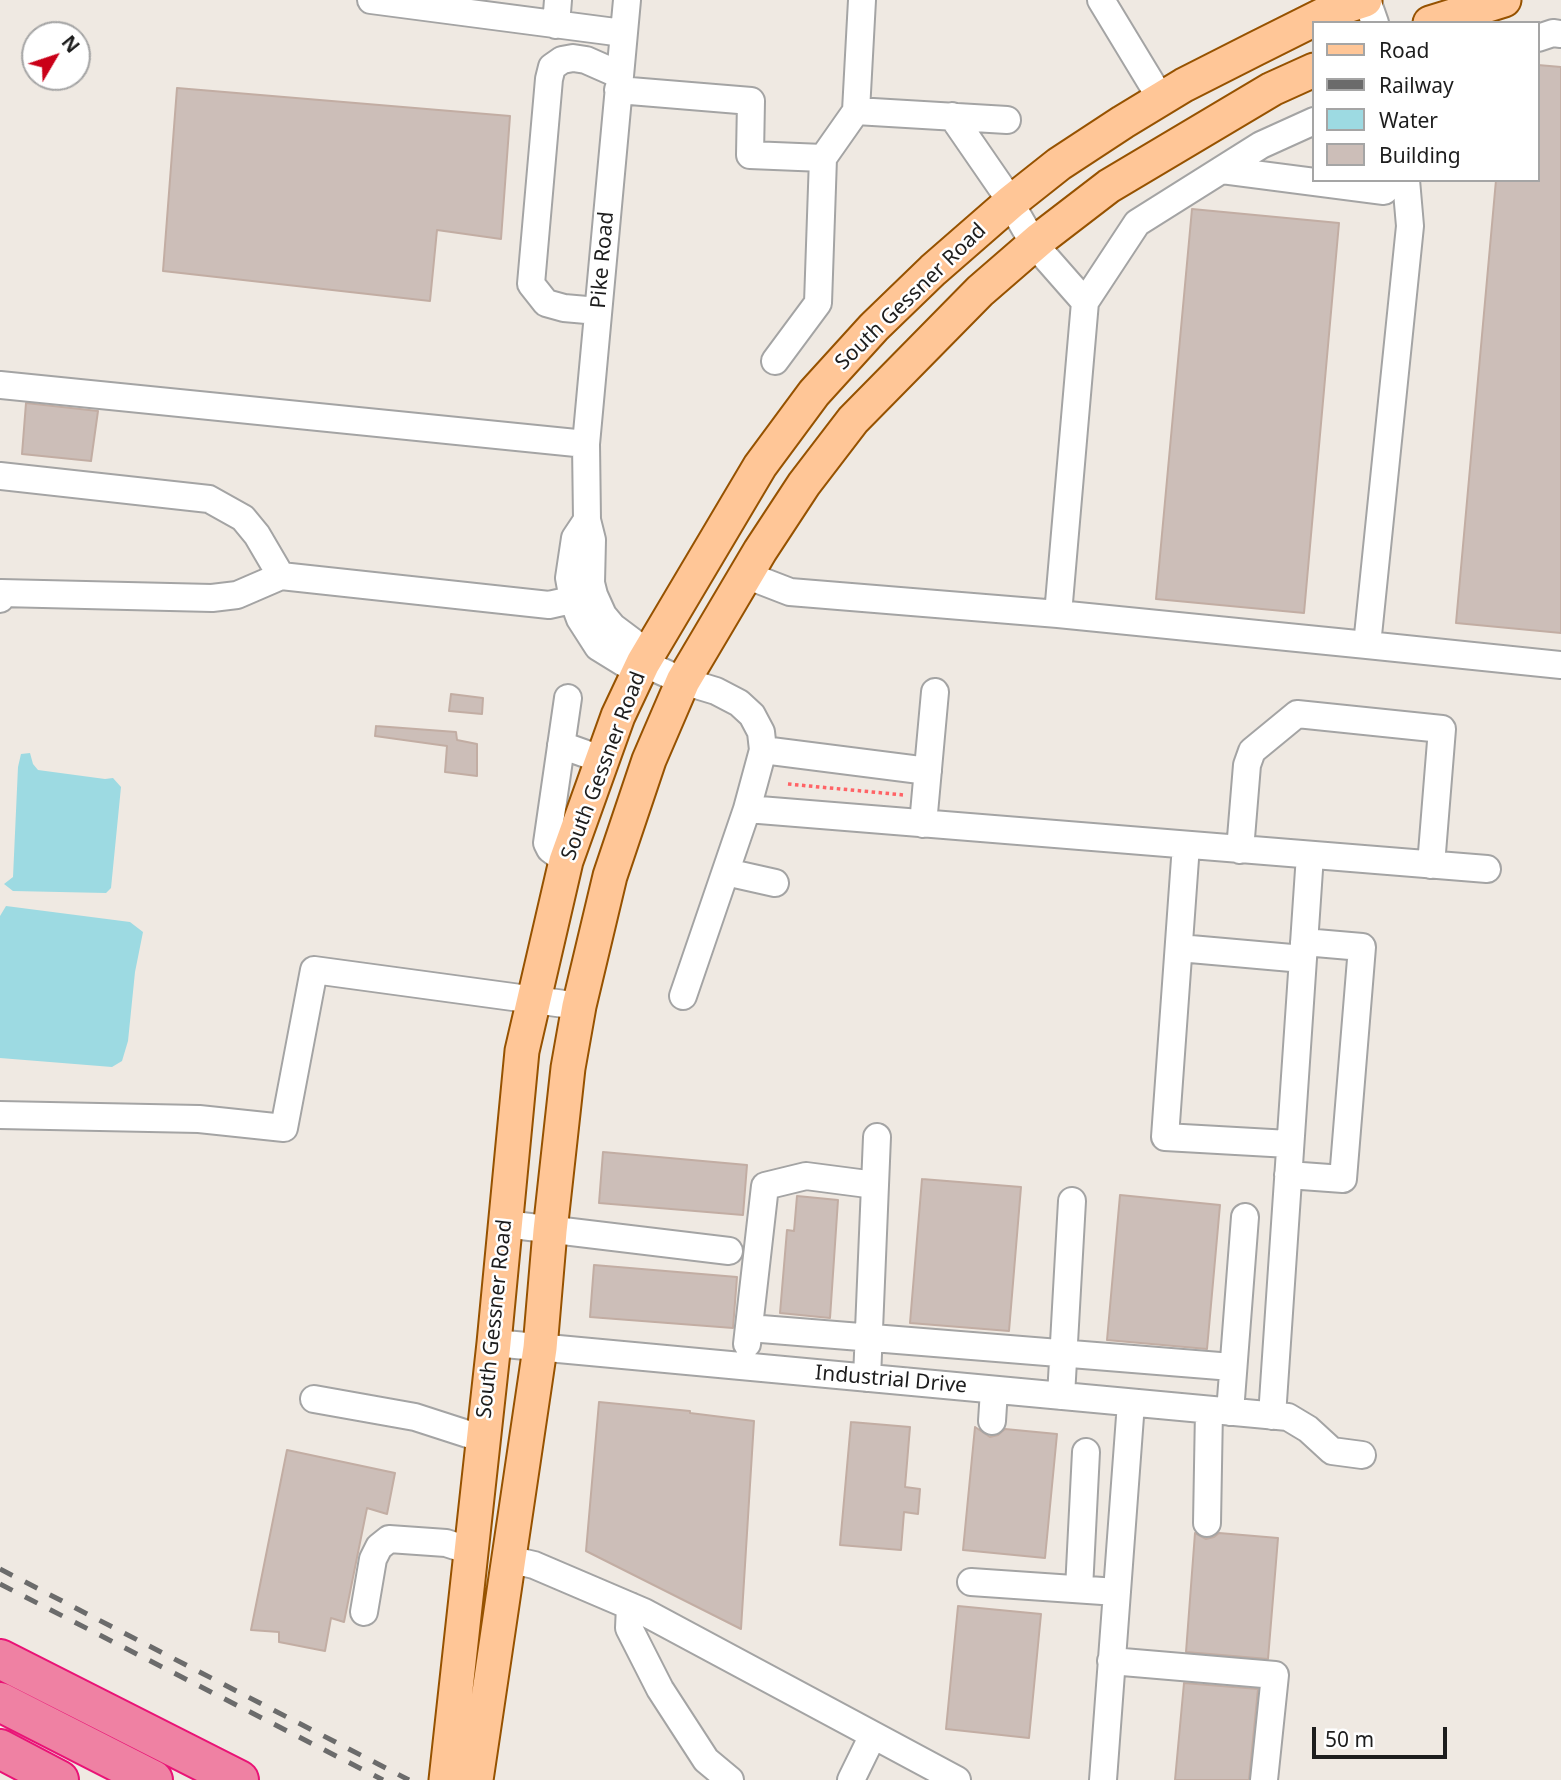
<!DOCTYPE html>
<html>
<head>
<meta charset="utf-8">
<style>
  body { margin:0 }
  #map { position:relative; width:1561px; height:1780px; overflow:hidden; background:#efe9e2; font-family:"Noto Sans",sans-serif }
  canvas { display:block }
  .legend { position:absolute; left:1312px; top:21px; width:228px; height:161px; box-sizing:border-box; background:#fff; border:2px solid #a5a5a5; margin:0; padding:9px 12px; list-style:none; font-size:21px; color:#1d1d1d }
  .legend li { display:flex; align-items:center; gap:14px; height:35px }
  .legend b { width:35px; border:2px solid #a5a5a5 }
  .north { position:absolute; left:21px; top:21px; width:70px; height:70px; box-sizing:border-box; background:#fff; border:2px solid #a5a5a5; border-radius:50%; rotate:51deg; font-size:19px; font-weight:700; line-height:28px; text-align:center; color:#1d1d1d }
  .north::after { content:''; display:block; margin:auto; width:24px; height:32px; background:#ca0018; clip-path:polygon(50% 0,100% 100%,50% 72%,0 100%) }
  .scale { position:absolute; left:1312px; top:1727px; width:135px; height:32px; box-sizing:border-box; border:4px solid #1d1d1d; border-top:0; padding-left:9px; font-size:21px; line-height:24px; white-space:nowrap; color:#1d1d1d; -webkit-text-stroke:5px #fff; paint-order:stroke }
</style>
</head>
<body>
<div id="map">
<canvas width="1561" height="1780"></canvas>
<ul class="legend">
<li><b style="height:9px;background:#ffc697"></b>Road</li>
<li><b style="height:9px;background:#6b6b6b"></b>Railway</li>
<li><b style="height:19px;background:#9ddae2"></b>Water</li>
<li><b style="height:19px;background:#ccbeb8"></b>Building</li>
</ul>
<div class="north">N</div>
<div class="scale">50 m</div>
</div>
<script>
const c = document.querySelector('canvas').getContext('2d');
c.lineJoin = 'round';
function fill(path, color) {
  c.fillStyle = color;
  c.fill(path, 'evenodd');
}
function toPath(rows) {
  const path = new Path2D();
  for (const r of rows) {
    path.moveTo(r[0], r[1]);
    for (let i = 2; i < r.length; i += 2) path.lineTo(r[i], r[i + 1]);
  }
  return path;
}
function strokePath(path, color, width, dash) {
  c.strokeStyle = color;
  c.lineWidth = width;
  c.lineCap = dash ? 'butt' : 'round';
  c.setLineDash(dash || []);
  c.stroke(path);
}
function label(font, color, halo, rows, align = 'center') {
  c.font = font + ' "Noto Sans",sans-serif';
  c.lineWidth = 5;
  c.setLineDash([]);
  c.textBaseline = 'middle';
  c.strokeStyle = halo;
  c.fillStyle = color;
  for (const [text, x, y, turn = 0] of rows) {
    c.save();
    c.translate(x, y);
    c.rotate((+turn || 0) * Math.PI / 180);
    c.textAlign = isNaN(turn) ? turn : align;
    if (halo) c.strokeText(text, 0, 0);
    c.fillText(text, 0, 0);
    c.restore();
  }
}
fill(toPath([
  [30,753,33,764,38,770,105,779,113,778,121,787,111,888,106,893,13,891,4,884,13,877,18,767,21,754],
  [6,906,130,922,143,932,135,972,128,1041,122,1061,112,1067,0,1058,0,916]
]), '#9ddae2');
const building = toPath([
  [1538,65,1561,67,1561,633,1456,623,1496,180,1538,180,1538,65],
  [177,88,510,116,501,239,437,230,430,301,163,271,177,88],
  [1192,209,1339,223,1304,613,1156,599,1192,209],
  [26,403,98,411,91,461,22,454,26,403],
  [451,694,483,698,482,714,449,711,451,694],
  [376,726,456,732,457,740,477,744,477,776,445,772,447,746,375,736,376,726],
  [603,1152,747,1165,743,1215,599,1203,603,1152],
  [922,1179,1021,1187,1009,1331,910,1323,922,1179],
  [1120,1195,1220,1205,1207,1349,1107,1340,1120,1195],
  [797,1196,838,1200,830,1318,780,1313,787,1230,794,1231,797,1196],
  [594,1265,737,1277,733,1328,590,1317,594,1265],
  [599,1402,690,1411,690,1413,754,1421,741,1629,586,1551,599,1402],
  [851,1422,910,1427,905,1487,920,1489,918,1514,904,1512,901,1550,840,1545,851,1422],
  [975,1427,990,1437,998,1435,1005,1429,1057,1434,1045,1558,963,1550,975,1427],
  [287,1450,395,1473,387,1514,367,1508,344,1622,331,1618,325,1651,279,1642,279,1632,251,1630,287,1450],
  [1195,1533,1206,1539,1214,1537,1219,1533,1278,1538,1268,1659,1186,1652,1195,1533],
  [958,1606,1041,1614,1029,1738,946,1729,958,1606],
  [1184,1683,1258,1689,1249,1780,1175,1780,1184,1683]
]);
fill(building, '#ccbeb8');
strokePath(building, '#c2ada3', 2);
const minor = toPath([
  [371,0,623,33],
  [627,0,586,444,587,520,592,540,591,583,594,595,603,615,613,627,633,642,643,663],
  [1101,0,1161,99],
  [1367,0,1375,23],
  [556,25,558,0],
  [1538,38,1553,33,1561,34],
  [618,90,751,101,750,155,823,158,818,303,775,361],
  [856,111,862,0],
  [823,158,856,111,1007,120],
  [1222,170,1384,191],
  [1085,302,1137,223,1261,145,1314,121],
  [598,311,564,308,546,303,531,284,549,79,552,67,562,60,573,58,586,60,620,75],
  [0,385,586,444],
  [0,476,209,499,243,518,257,535,281,576],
  [587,520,575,538,569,578,573,600,580,619,598,647,624,663,643,663,683,681,716,691,739,703,752,715,761,732,763,750,747,809,683,996],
  [746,575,790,592,1058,614,1085,302,1034,244,1003,190,952,116],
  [0,599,1,593,212,598,237,595,281,576,549,605,589,596],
  [1058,614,1367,645,1410,226,1406,180],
  [1367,645,1561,665],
  [561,745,603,760],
  [763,750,928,771],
  [747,809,1487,869],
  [923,824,935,692],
  [1186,845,1165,1137,1289,1144],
  [1240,850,1247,765,1252,751,1297,714,1442,729,1431,865],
  [566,861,550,849,547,843,568,698],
  [726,872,775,883],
  [1179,948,1303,959],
  [0,1115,199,1119,284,1128,314,970,579,1006],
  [1288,1175,1343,1179,1362,947,1304,942],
  [505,1224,729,1251],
  [749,1328,1232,1367],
  [494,1343,1288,1417,1308,1429,1332,1451,1362,1455],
  [747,1344,765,1186,806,1176,875,1185],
  [867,1378,877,1137],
  [1061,1396,1072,1201],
  [314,1399,415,1417,483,1439],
  [1230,1412,1245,1217],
  [1272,1416,1310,855],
  [992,1421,994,1390],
  [1207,1523,1209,1410],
  [508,1559,534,1565,644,1612,957,1780],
  [971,1582,1117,1592],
  [1079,1589,1086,1452],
  [630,1606,629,1628,660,1689,706,1760,730,1780],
  [364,1612,373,1559,379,1547,389,1539,446,1543,471,1551],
  [1111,1661,1275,1675,1264,1780],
  [851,1780,873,1735],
  [1103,1780,1131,1403]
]);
const major = toPath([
  [1430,23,1504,0],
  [446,1780,494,1343,522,1051,566,861,618,716,643,663,760,466,814,393,874,327,933,270,1011,202,1059,164,1123,122,1184,85,1255,49,1331,11,1365,0],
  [476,1780,540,1348,550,1231,568,1068,579,1006,610,876,649,760,683,681,760,551,804,484,853,420,980,291,1040,239,1109,186,1272,89,1314,70]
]);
const highway = toPath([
  [0,1659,239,1780],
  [0,1702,153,1780],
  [0,1749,59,1780]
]);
strokePath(minor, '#a4a4a4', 30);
strokePath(major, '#965200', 37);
strokePath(highway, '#e91376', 42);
strokePath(toPath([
  [788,784,904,795]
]), '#ff6366', 3.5, [3.5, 3.5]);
strokePath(minor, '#fff', 26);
strokePath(major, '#ffc697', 33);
strokePath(highway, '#ef81a3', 38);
strokePath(toPath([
  [0,1569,409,1780],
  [0,1584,383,1780]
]), '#6b6b6b', 5, [14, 14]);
label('21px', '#1d1d1d', '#fff', [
  ["Pike Road",603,260,-85],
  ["South Gessner Road",911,297,-44],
  ["South Gessner Road",604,766,-69],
  ["South Gessner Road",495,1319,-84],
  ["Industrial Drive",891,1380,5]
]);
</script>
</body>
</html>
